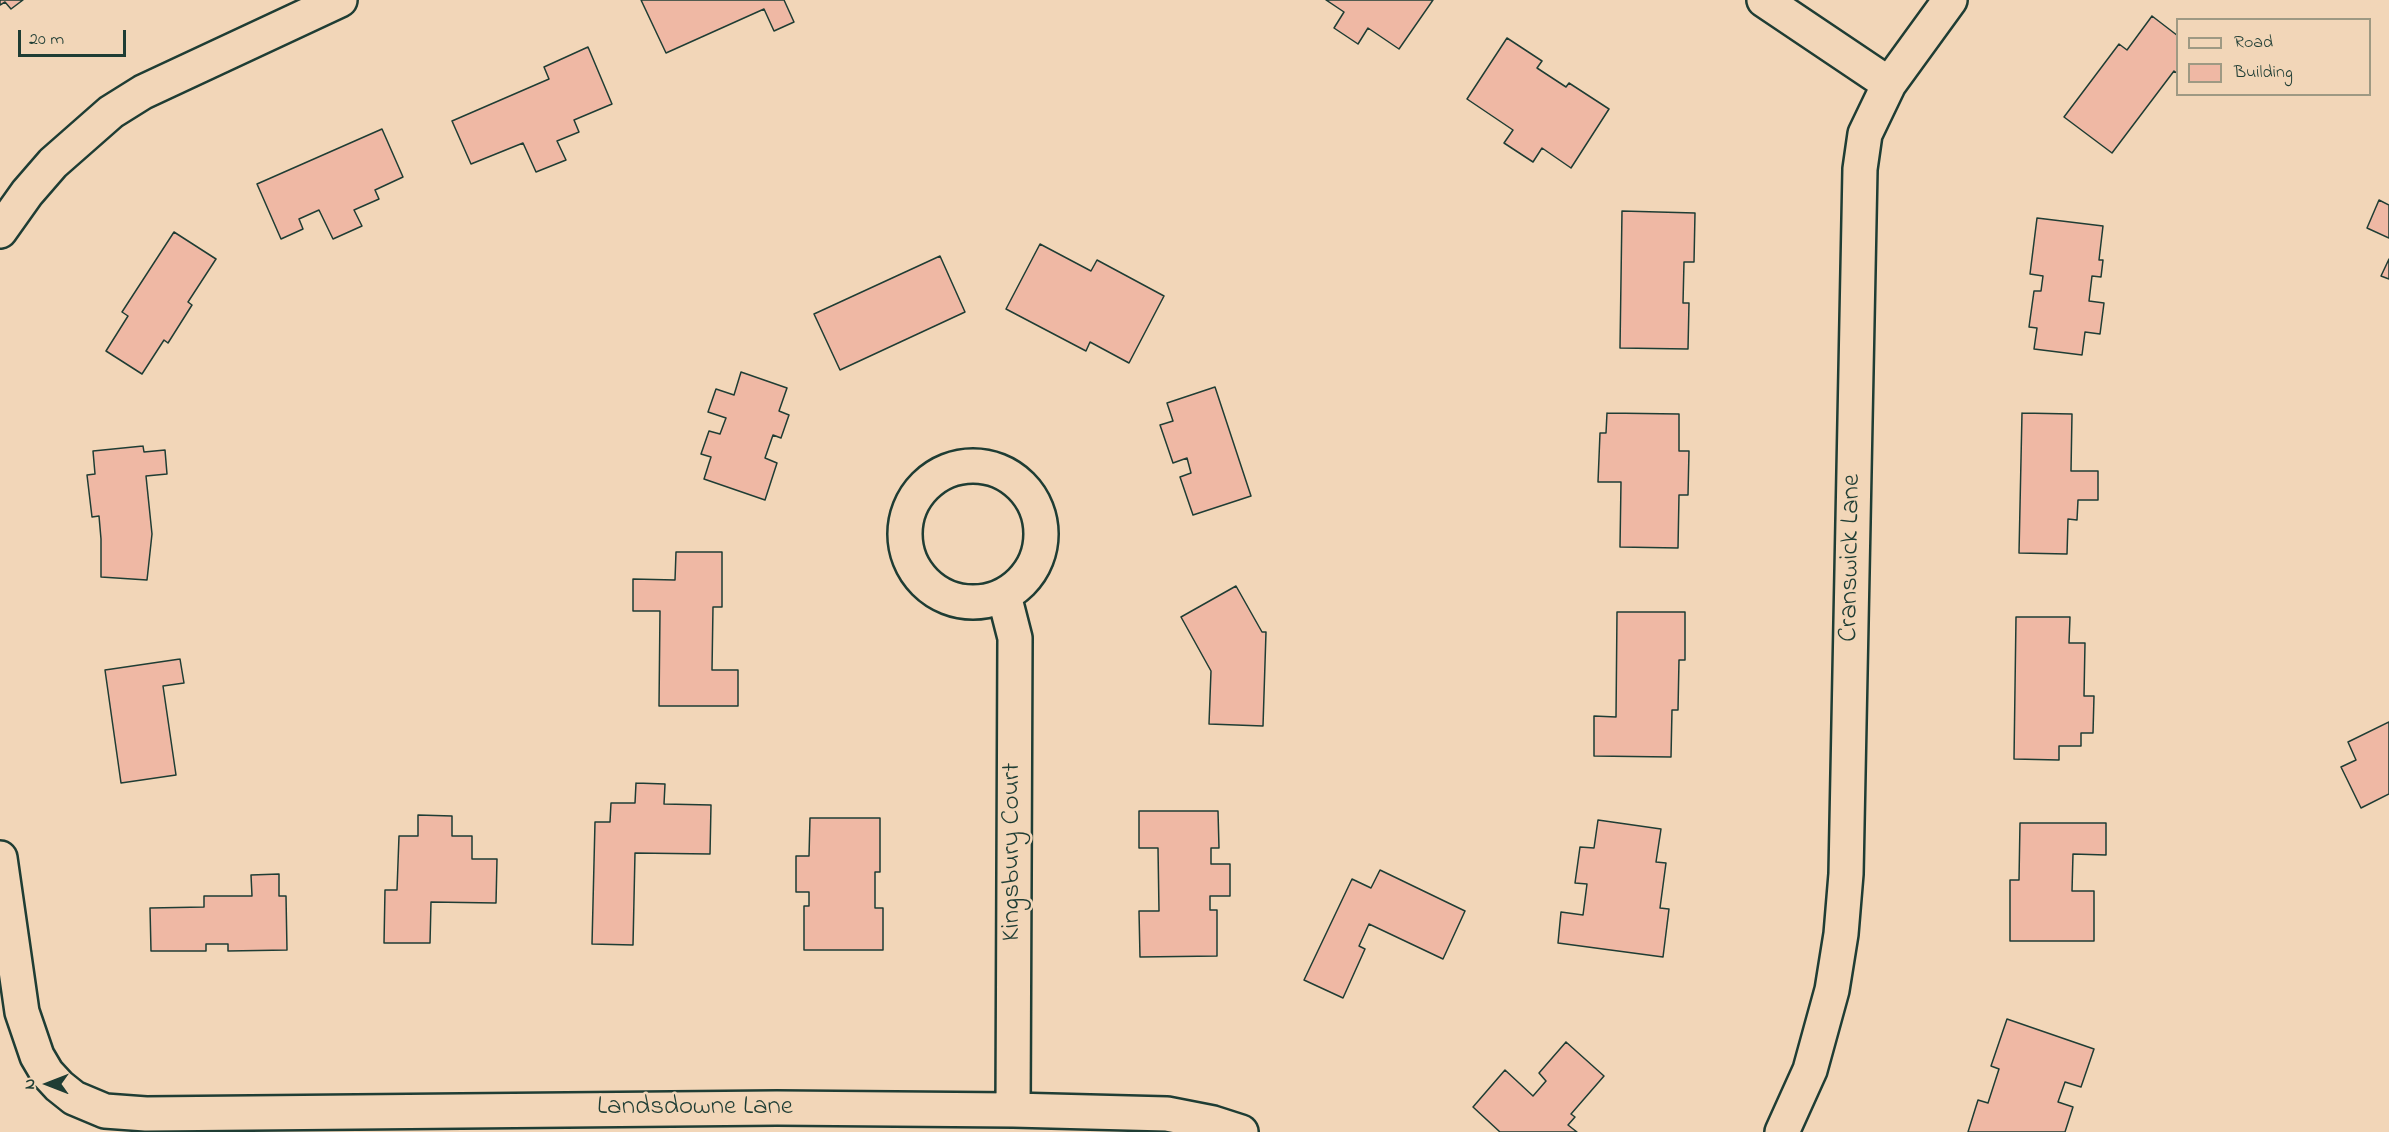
<!DOCTYPE html>
<html>
<head>
<meta charset="utf-8">
<style>
  body { margin:0 }
  #map { position:relative; width:2389px; height:1132px; overflow:hidden; background:#f2d6b8; font-family:"Indie Flower",sans-serif }
  canvas { display:block }
  .legend { position:absolute; left:2176px; top:18px; width:195px; height:78px; box-sizing:border-box; background:#f2d6b8; border:2px solid #9e9983; margin:0; padding:8px 10px; list-style:none; font-size:18px; color:#1f3d34 }
  .legend li { display:flex; align-items:center; gap:12px; height:30px }
  .legend b { width:30px; border:2px solid #9e9983 }
  .north { position:absolute; left:18px; top:1054px; width:60px; height:60px; -webkit-text-stroke:4px #f2d6b8; paint-order:stroke; rotate:270deg; font-size:16px; font-weight:700; line-height:24px; text-align:center; color:#1f3d34 }
  .north::after { content:''; display:block; margin:auto; width:21px; height:27px; background:#1f3d34; clip-path:polygon(50% 0,100% 100%,50% 72%,0 100%) }
  .scale { position:absolute; left:18px; top:30px; width:108px; height:27px; box-sizing:border-box; border:3px solid #1f3d34; border-top:0; padding-left:8px; font-size:18px; line-height:21px; white-space:nowrap; color:#1f3d34; -webkit-text-stroke:4px #f2d6b8; paint-order:stroke }
</style>
</head>
<body>
<div id="map">
<canvas width="2389" height="1132"></canvas>
<ul class="legend">
<li><b style="height:8px;background:#f2d6b8"></b>Road</li>
<li><b style="height:16px;background:#efb8a4"></b>Building</li>
</ul>
<div class="north">N</div>
<div class="scale">20 m</div>
</div>
<script>
const c = document.querySelector('canvas').getContext('2d');
c.lineJoin = 'round';
function fill(path, color) {
  c.fillStyle = color;
  c.fill(path, 'evenodd');
}
function toPath(rows) {
  const path = new Path2D();
  for (const r of rows) {
    if (r.length === 3) {
      path.moveTo(r[0] + r[2], r[1]);
      path.arc(r[0], r[1], r[2], 0, 2 * Math.PI);
      continue;
    }
    path.moveTo(r[0], r[1]);
    for (let i = 2; i < r.length; i += 2) path.lineTo(r[i], r[i + 1]);
  }
  return path;
}
function strokePath(path, color, width, dash) {
  c.strokeStyle = color;
  c.lineWidth = width;
  c.lineCap = dash ? 'butt' : 'round';
  c.setLineDash(dash || []);
  c.stroke(path);
}
function label(font, color, halo, rows, align = 'center') {
  c.font = font + ' "Indie Flower",sans-serif';
  c.lineWidth = 5;
  c.setLineDash([]);
  c.textBaseline = 'middle';
  c.strokeStyle = halo;
  c.fillStyle = color;
  for (const [text, x, y, turn = 0] of rows) {
    c.save();
    c.translate(x, y);
    c.rotate((+turn || 0) * Math.PI / 180);
    c.textAlign = isNaN(turn) ? turn : align;
    if (halo) c.strokeText(text, 0, 0);
    c.fillText(text, 0, 0);
    c.restore();
  }
}
const building = toPath([
  [0,0,23,0,11,9,5,2,0,5,0,0],
  [641,0,784,0,794,22,774,31,764,9,666,53,641,0],
  [1326,0,1433,0,1399,49,1368,28,1358,44,1334,28,1344,12,1326,0],
  [2152,16,2178,36,2178,74,2174,71,2112,153,2064,117,2119,44,2127,50,2152,16],
  [1507,38,1542,61,1537,68,1566,87,1569,83,1609,109,1571,168,1542,148,1533,162,1504,143,1513,130,1467,99,1507,38],
  [588,47,612,104,574,120,579,132,557,141,566,160,536,172,523,143,471,164,452,121,549,79,544,67,588,47],
  [382,129,403,177,375,190,379,199,354,210,362,226,333,239,319,210,299,219,303,229,281,239,257,184,382,129],
  [2379,200,2389,205,2389,238,2367,228,2379,200],
  [1622,211,1695,213,1694,262,1684,262,1683,303,1689,303,1688,349,1620,348,1622,211],
  [2037,218,2103,226,2099,260,2103,260,2101,277,2092,276,2089,301,2104,303,2100,334,2085,332,2082,355,2034,349,2037,328,2029,327,2034,291,2041,291,2043,276,2030,274,2037,218],
  [174,232,216,259,188,302,192,305,168,343,164,340,142,374,106,351,128,316,122,312,174,232],
  [1040,244,1091,271,1097,260,1164,296,1129,363,1090,342,1086,351,1006,309,1040,244],
  [940,256,965,312,840,370,814,314,940,256],
  [2389,259,2389,279,2381,276,2389,259],
  [741,372,787,388,779,411,789,415,781,438,773,435,765,458,777,463,765,500,704,479,711,457,701,454,709,431,720,434,726,418,708,412,716,389,734,395,741,372],
  [1215,387,1251,496,1193,515,1180,477,1191,473,1187,458,1173,463,1160,425,1173,421,1167,403,1215,387],
  [1607,413,1679,414,1679,451,1689,451,1688,495,1679,495,1678,548,1620,547,1621,482,1598,482,1600,433,1606,433,1607,413],
  [2022,413,2072,414,2071,471,2098,471,2098,500,2078,500,2077,520,2068,519,2067,554,2019,553,2022,413],
  [143,446,144,452,165,450,167,474,146,476,152,534,147,580,101,577,101,539,99,516,92,517,87,475,95,474,93,451,143,446],
  [676,552,722,552,722,607,713,607,712,670,738,670,738,706,659,706,660,611,633,611,633,579,675,580,676,552],
  [1236,586,1262,632,1266,632,1263,726,1209,724,1211,671,1181,617,1236,586],
  [1617,612,1685,612,1685,660,1679,660,1678,710,1672,710,1671,757,1594,756,1594,716,1616,717,1617,612],
  [2016,617,2070,617,2069,643,2085,643,2084,696,2094,696,2093,733,2081,733,2081,746,2059,746,2059,760,2014,759,2016,617],
  [180,659,184,683,163,686,176,775,121,783,105,670,180,659],
  [2389,722,2389,794,2361,808,2341,767,2356,760,2348,742,2389,722],
  [636,783,665,784,664,804,711,805,710,854,635,853,633,945,592,944,595,822,610,822,611,803,635,803,636,783],
  [1139,811,1218,811,1219,848,1211,848,1211,864,1230,864,1230,896,1210,896,1210,910,1217,910,1217,956,1140,957,1139,911,1159,911,1158,848,1139,848,1139,811],
  [418,815,452,816,452,836,472,836,472,859,497,859,496,903,431,902,430,943,384,943,385,890,397,890,399,836,418,836,418,815],
  [810,818,880,818,880,872,875,872,875,908,883,908,883,950,804,950,804,906,809,906,809,892,796,892,796,856,809,856,810,818],
  [1598,820,1661,829,1656,862,1666,863,1660,908,1669,909,1663,957,1558,943,1561,912,1583,915,1587,884,1575,883,1580,847,1594,848,1598,820],
  [2020,823,2106,823,2106,855,2073,854,2072,891,2094,891,2094,941,2010,941,2010,880,2019,880,2020,823],
  [1380,870,1465,911,1443,959,1369,924,1359,946,1365,949,1343,998,1304,980,1352,879,1371,888,1380,870],
  [279,874,279,896,286,896,287,950,228,951,228,944,206,944,206,951,151,951,150,908,204,907,204,896,252,896,251,875,279,874],
  [2007,1019,2094,1049,2081,1087,2065,1082,2058,1102,2073,1107,2065,1132,1968,1132,1978,1100,1988,1103,1999,1069,1991,1066,2007,1019],
  [1566,1042,1604,1076,1571,1114,1575,1117,1568,1125,1577,1132,1500,1132,1473,1107,1505,1070,1533,1096,1546,1081,1539,1073,1566,1042]
]);
fill(building, '#efb8a4');
strokePath(building, '#1f3d34', 1.5);
const minor = toPath([
  [1764,0,1889,84],
  [0,231,27,193,53,163,111,112,143,92,340,0],
  [973,534,68],
  [1004,595,1015,638,1013,1110],
  [0,858,22,1012,37,1056,47,1073,59,1086,74,1098,105,1111,146,1114,777,1108,1013,1110,1167,1114,1213,1123,1241,1132],
  [1782,1132,1810,1070,1832,990,1841,934,1846,874,1860,169,1865,134,1889,84,1950,0]
]);
strokePath(minor, '#1f3d34', 38);
strokePath(minor, '#f2d6b8', 33);
label('27px', '#1f3d34', '#f2d6b8', [
  ["Cranswick Lane",1852,558,-89],
  ["Kingsbury Court",1014,852,-90],
  ["Landsdowne Lane",695,1109]
]);
</script>
</body>
</html>
